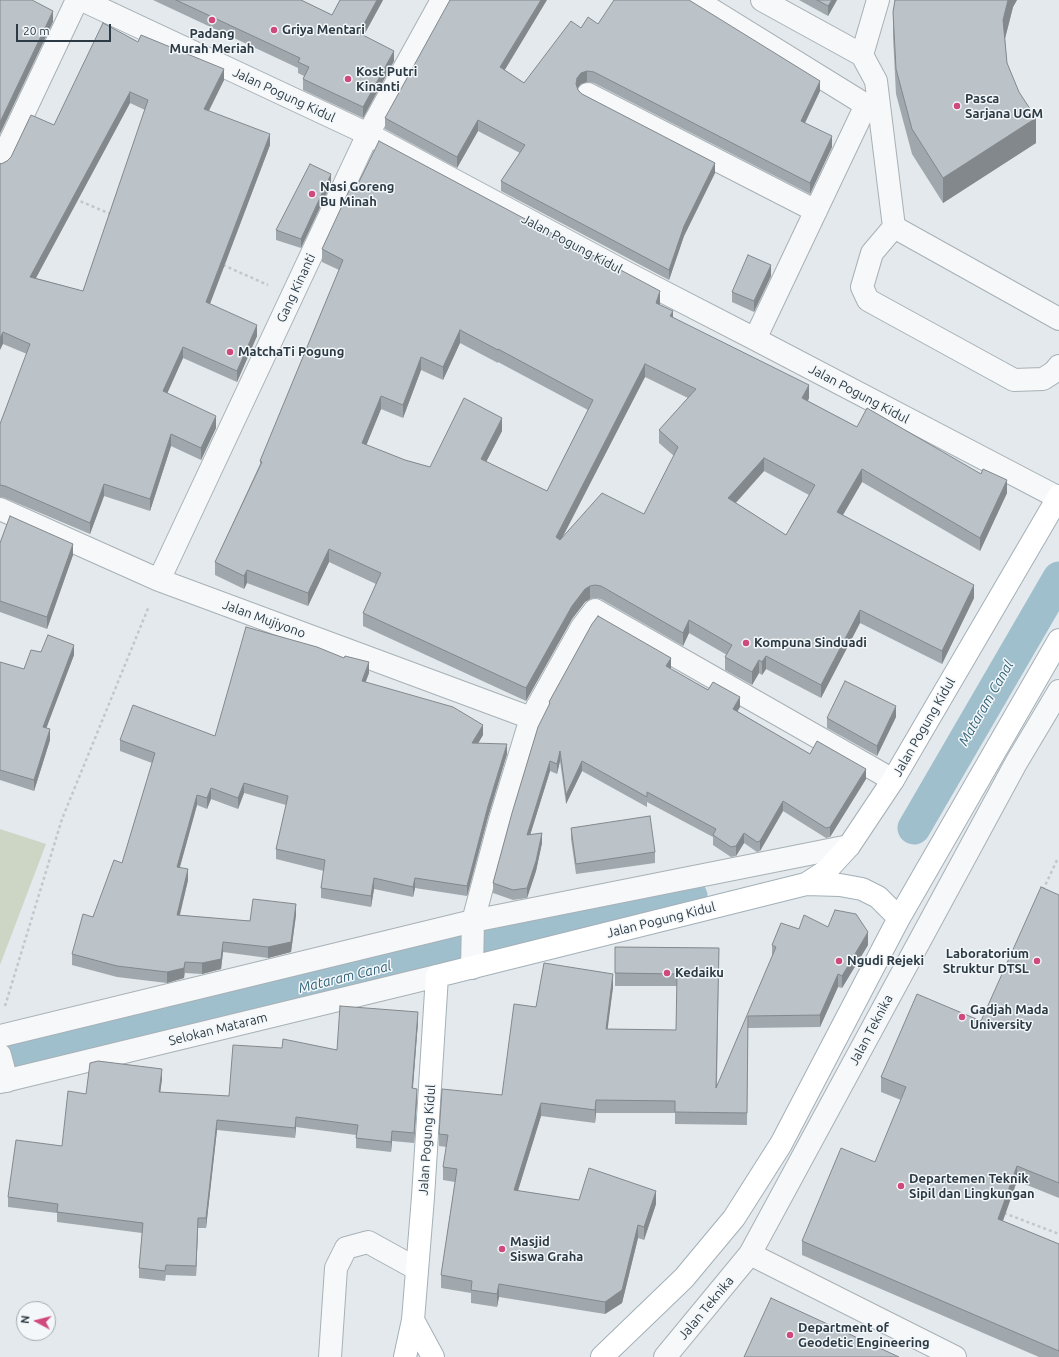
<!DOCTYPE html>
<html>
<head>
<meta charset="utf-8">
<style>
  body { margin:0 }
  #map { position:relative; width:1059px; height:1357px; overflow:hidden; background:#e3e9ec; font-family:Ubuntu,sans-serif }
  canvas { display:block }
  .north { position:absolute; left:16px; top:1301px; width:40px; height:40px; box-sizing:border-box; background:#f3f7f9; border:1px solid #a3abb1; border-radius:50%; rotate:277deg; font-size:11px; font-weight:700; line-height:16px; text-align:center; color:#2b3a44 }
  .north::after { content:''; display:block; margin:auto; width:14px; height:18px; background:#d0497d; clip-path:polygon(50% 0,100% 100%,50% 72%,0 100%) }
  .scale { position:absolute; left:16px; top:24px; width:95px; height:18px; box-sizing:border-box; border:2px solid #2b3a44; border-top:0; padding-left:5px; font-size:12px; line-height:14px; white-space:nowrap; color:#2b3a44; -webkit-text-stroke:3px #f3f7f9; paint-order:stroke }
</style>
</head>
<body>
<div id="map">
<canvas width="1059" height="1357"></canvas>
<div class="north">N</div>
<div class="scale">20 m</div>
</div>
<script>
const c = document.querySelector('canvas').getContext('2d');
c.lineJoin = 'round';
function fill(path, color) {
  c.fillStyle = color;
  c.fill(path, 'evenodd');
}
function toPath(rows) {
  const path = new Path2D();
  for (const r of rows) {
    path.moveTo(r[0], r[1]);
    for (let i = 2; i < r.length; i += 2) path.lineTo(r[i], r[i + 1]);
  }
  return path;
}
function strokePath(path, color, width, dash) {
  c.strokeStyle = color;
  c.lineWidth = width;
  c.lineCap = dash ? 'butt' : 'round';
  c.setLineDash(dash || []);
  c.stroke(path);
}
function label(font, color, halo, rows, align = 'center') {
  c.font = font + ' Ubuntu,sans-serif';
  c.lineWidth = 3;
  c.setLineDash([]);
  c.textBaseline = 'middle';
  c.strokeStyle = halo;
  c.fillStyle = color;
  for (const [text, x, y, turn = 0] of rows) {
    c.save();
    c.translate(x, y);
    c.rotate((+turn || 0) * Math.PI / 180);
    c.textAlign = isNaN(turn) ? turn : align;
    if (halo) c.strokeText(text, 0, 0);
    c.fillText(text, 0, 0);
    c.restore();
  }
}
fill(toPath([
  [0,829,46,844,0,965]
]), '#cdd6c5');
strokePath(toPath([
  [914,828,1059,578],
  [0,1063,467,947,691,896]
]), '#9fbfcc', 33);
const minor = toPath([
  [82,0,368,134,625,272,755,339,1059,498],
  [696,0,866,105,755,339],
  [762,0,862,55,876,81,894,227],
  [862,55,878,0],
  [588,94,816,211],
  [0,163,77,0],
  [1059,319,894,227,872,253,862,287,868,300,1014,380,1043,379,1054,372,1059,366],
  [0,509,159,580,531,718],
  [159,580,368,134,442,0],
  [472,968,473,921,500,820,531,718,582,627,595,610,893,780],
  [0,1036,473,921,849,846],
  [0,1055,7,1081],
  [0,1082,437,976],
  [750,1254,955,1357],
  [330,1357,336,1268,346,1248,368,1242,417,1269],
  [665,1357,750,1254,1016,763,1059,691]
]);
const major = toPath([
  [806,884,840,885,862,889,878,897,899,918],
  [413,1320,433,1357],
  [405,1357,413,1320,423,1197,437,976,806,884,826,871,849,846,893,780,1059,496],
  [602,1357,684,1278,734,1218,781,1144,899,918,1059,640]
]);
strokePath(minor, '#a8b1b6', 24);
strokePath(major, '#a3b0b8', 24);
strokePath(toPath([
  [75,199,113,215],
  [223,265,268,285],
  [1043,890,1058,858],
  [5,1006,62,819,149,606],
  [1004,1213,1059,1234]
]), '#c1c7cb', 2.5, [3, 3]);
strokePath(minor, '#f6f8fa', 22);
strokePath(major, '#fff', 22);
fill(toPath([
  [153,0,301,0,332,15,383,0,364,35,394,61,363,118,303,90,303,79,304,76,298,73,298,68],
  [799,0,837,0,828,16],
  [895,0,1017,0,1013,7,1005,39,1007,63,1036,143,943,203,912,154,896,94,893,37,893,12],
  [598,24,820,91,805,123,832,147,810,194,594,83,587,82,581,84,577,88,578,90,582,94,715,173,684,236,669,280,501,191,501,181,520,153,478,131,457,168,385,129,385,118,505,70,524,83,581,28],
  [138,42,224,80,209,111,270,145,210,304,257,336,237,382,183,358,167,393,216,428,201,460,171,446,150,511,104,496,90,534,5,498,0,497,0,424,27,354,3,344,1,164,7,161,54,125],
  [130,103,145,110,83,291,36,278],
  [331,184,301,248,276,240,276,230],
  [358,184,660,304,660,305,673,317,809,398,808,401,857,427,1007,493,980,551,862,482,843,515,974,598,942,664,860,623,821,698,766,669,762,675,759,673,752,685,725,670,725,657,727,655,689,633,683,646,601,599,595,598,590,599,585,602,572,619,526,701,363,626,363,613,376,584,329,562,308,606,247,583,244,589,215,575,215,562,260,464,260,461,339,270,322,262,322,249],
  [460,343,498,363,498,362,588,410,547,491,486,462,502,431,430,467,405,460,366,445,381,409,403,418,421,370,443,380],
  [645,377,688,398,659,430,659,443,674,456,644,514,562,537],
  [764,471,809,495,786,535,736,503],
  [771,276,754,312,732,302,732,292],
  [0,543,73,555,47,629,0,612],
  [41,652,74,655,46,728,50,740,34,791,0,780,0,662,24,669],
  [671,668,670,669,740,707,737,711,810,754,866,779,830,837,826,838,783,811,760,851,757,852,744,843,736,856,731,857,713,845,713,837,647,802,647,807,582,771,566,804,560,761,557,774,550,771,530,835,542,843,536,871,527,898,513,900,493,893,493,883,549,705,549,702],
  [369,673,365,682,483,735,478,743,507,754,488,817,467,896,415,888,413,897,374,889,371,907,321,898,321,888,324,871,276,859,276,849,286,805,244,793,238,809,211,799,207,809,197,805,180,867,188,880,180,915,250,921,296,915,291,952,268,958,223,952,221,969,202,974,185,973,184,978,167,983,117,977,72,965,72,954,122,863,152,763,120,751,120,740,215,736],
  [896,717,877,756,827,728,827,718],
  [571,828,655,852,655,863,576,874,571,839],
  [1059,895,1059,1198,1017,1181,1003,1221,1059,1244,1059,1357,1039,1357,802,1255,802,1241,875,1162,901,1100,881,1092,881,1077,981,1021],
  [828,927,868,945,842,988,838,987,820,1027,748,1028,747,1125,675,1124,675,1113,596,1113,595,1123,541,1116,518,1191,579,1200,656,1204,644,1240,638,1238,622,1303,605,1314,499,1297,497,1307,471,1303,471,1293,441,1288,441,1275,455,1182,443,1180,443,1167,447,1147,439,1146,439,1134,502,1095,536,1007,613,987,607,1029,676,1030,677,986,615,986,615,947,719,948,717,1087,772,958,772,945,799,929],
  [418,1022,413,1088,417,1099,414,1143,392,1141,391,1152,356,1148,356,1135,296,1127,295,1138,217,1130,206,1228,198,1228,196,1276,166,1275,165,1281,139,1278,139,1268,142,1233,57,1222,57,1213,8,1207,8,1197,62,1146,86,1094,162,1079,160,1092,229,1096,282,1048,337,1050]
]), '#a1a8ad');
fill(toPath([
  [377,0,383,0,359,44,359,33],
  [541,0,547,0,500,78,500,67],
  [832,0,837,0,828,16,828,6],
  [1008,0,1017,0,1013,7,1003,46,1003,20],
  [53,11,53,22,0,134,0,122],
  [394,51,394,61,363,118,363,107],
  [224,69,224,80,204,120,204,109],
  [587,71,587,82,581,84,577,89,576,84,577,78,581,73],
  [820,81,820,91,801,131,801,121],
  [130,92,130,103,30,289,30,277],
  [1036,118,1036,143,943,203,943,178],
  [478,120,478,131,457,168,457,157],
  [270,134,270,145,206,314,206,302],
  [832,136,832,147,810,194,810,183],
  [715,163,715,173,684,236,669,280,669,270,684,226],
  [331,174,331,184,301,248,301,239],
  [771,265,771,276,754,312,754,301],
  [660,291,660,304,656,316,656,303],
  [673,311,673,324,670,316],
  [257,325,257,336,237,382,237,371],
  [460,330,460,343,443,380,443,367],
  [3,332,3,344,0,350,0,338],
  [183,347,183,358,163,403,163,391],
  [421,357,421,370,403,418,403,405],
  [645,364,645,377,556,550,556,537],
  [809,385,809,398,802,411,802,398],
  [381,396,381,409,362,456,362,443],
  [216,416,216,428,201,460,201,448],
  [502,418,502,431,481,472,481,459],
  [171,434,171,446,150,511,150,499],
  [764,458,764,471,728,511,728,498],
  [862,469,862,482,837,525,837,512],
  [1007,480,1007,493,980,551,980,538],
  [104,484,104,496,90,534,90,523],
  [73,544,73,555,47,629,47,617],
  [329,549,329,562,308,606,308,593],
  [247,570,247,583,244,589,244,576],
  [974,585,974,598,942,664,942,651],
  [590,586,590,599,585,602,572,619,526,701,526,688,572,606,585,589],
  [860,610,860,623,821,698,821,685],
  [689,620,689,633,683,646,683,633],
  [74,645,74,655,43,737,43,727],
  [766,656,766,669,762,675,762,662],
  [671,658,671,668,666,676,666,666],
  [759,660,759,673,752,685,752,672],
  [369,662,369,673,362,692,362,681],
  [740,697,740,707,733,719,733,709],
  [896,706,896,717,877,756,877,746],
  [483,725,483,735,472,754,472,743],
  [50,729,50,740,34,791,34,780],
  [507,744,507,754,488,817,467,896,467,886,488,806],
  [560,751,560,761,557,774,557,764],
  [550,761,550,771,527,845,527,835],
  [582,761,582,771,566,804,566,795],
  [866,769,866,779,830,837,830,827],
  [244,783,244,793,238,809,238,798],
  [211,788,211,799,207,809,207,798],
  [197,795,197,805,177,877,177,867],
  [783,801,783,811,760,851,760,841],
  [542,833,542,843,536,871,527,898,527,888],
  [744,833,744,843,736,856,736,846],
  [188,869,188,880,177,926,177,915],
  [374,878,374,889,371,907,371,896],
  [415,878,415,888,413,897,413,887],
  [296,904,296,915,291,952,268,958,268,947],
  [868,932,868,945,842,988,842,976],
  [223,942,223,952,221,969,202,974,202,963],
  [185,962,184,978,167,983,167,972],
  [613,974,613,987,606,1042,606,1029],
  [838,974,838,987,820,1027,820,1015],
  [418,1012,418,1022,412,1098,412,1088],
  [162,1069,162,1079,159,1102,159,1092],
  [417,1089,417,1099,414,1143,414,1133],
  [596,1100,596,1113,595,1123,595,1110],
  [541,1103,541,1116,514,1203,514,1190],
  [296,1117,296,1127,295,1138,295,1128],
  [217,1120,217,1130,206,1228,206,1218],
  [392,1131,392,1141,391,1152,391,1142],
  [1017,1166,1017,1181,998,1234,998,1219],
  [656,1191,656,1204,644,1240,644,1227],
  [198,1218,198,1228,196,1276,196,1266],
  [638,1225,638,1238,622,1303,605,1314,605,1302],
  [499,1284,499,1297,497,1307,497,1294]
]), '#83888d');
const building = toPath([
  [0,0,32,0,53,11,0,122,0,0],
  [176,0,301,0,332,15,340,0,377,0,359,33,394,51,363,107,303,79,309,67,298,62,300,58,176,0],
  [450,0,541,0,500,67,524,83,571,21,581,28,588,17,598,24,614,0,689,0,820,81,801,121,832,136,810,183,594,72,587,71,581,73,577,78,576,84,578,90,582,94,715,163,684,226,669,270,501,181,525,145,478,120,457,157,385,118,450,0],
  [817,0,832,0,828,6,817,0],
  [895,0,1008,0,1003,20,1007,63,1019,92,1036,118,943,178,912,129,896,69,893,12,895,0],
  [103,23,138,42,141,35,224,69,204,109,270,134,206,302,257,325,237,371,183,347,163,391,216,416,201,448,171,434,150,499,104,484,90,523,5,486,0,485,0,424,30,344,3,332,0,338,0,163,1,164,7,161,11,157,31,115,54,125,103,23],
  [130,92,148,100,83,291,30,277,130,92],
  [379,141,660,291,656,303,673,311,670,316,809,385,802,398,857,427,867,408,981,474,983,469,1007,480,980,538,862,469,837,512,974,585,942,651,860,610,821,685,766,656,762,662,759,660,752,672,725,657,732,645,689,620,683,633,601,586,595,585,590,586,585,589,572,606,526,688,363,613,381,573,329,549,308,593,247,570,244,576,215,562,262,462,260,461,343,260,322,249,353,182,358,184,379,141],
  [460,330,498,350,498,349,593,400,547,491,481,459,502,418,464,398,430,467,405,460,362,443,381,396,403,405,421,357,443,367,460,330],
  [645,364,696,389,659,430,678,447,644,514,602,493,560,540,556,537,645,364],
  [764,458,815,485,786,535,728,498,764,458],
  [310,164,331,174,301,239,276,230,310,164],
  [748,255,771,265,754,301,732,292,748,255],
  [10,516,73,544,47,617,0,601,0,543,10,516],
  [598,616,671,658,666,666,708,690,713,682,740,697,733,709,810,754,817,741,866,769,830,827,826,828,783,801,760,841,757,842,744,833,736,846,731,847,713,835,716,829,647,792,647,797,582,761,566,795,560,751,557,764,550,761,527,835,542,833,536,861,527,888,513,890,493,883,512,813,538,727,550,703,549,702,592,624,598,616],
  [246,627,317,647,344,658,345,656,369,662,362,681,453,707,483,725,472,743,507,744,488,806,467,886,415,878,413,887,374,878,371,896,321,888,325,860,276,849,288,796,244,783,238,798,211,788,207,798,197,795,177,867,188,869,177,915,250,921,253,899,296,904,291,942,268,947,223,942,221,959,202,963,185,962,184,968,167,972,117,966,72,954,83,914,93,917,114,860,122,863,155,753,120,740,133,705,215,736,246,627],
  [48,635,74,645,43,727,50,729,34,780,0,770,0,662,24,669,31,650,41,652,48,635],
  [845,681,896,706,877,746,827,718,845,681],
  [650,816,655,852,576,864,571,828,650,816],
  [1041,887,1059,895,1059,1183,1017,1166,998,1219,1059,1244,1059,1351,802,1241,841,1148,875,1162,906,1087,881,1077,917,994,981,1021,1041,887],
  [835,910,856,914,868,932,842,976,838,974,820,1015,748,1016,747,1113,675,1112,675,1101,596,1100,595,1110,541,1103,514,1190,579,1200,589,1168,656,1191,644,1227,638,1225,622,1290,605,1302,499,1284,497,1294,471,1290,472,1281,441,1275,457,1169,443,1167,448,1135,439,1134,442,1089,502,1095,514,1004,536,1007,544,963,613,974,606,1029,676,1030,677,974,615,973,615,947,719,948,716,1088,776,947,772,945,781,923,799,929,804,915,828,927,835,910],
  [340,1006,418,1012,412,1088,417,1089,414,1133,392,1131,391,1142,356,1138,358,1125,296,1117,295,1128,217,1120,206,1218,198,1218,196,1266,166,1265,165,1271,139,1268,143,1223,57,1212,58,1204,8,1197,16,1140,62,1146,68,1091,86,1094,90,1063,98,1061,162,1069,159,1092,229,1096,233,1045,282,1048,283,1039,337,1050,340,1006],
  [771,1298,899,1357,744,1357,771,1298]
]);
fill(building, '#bbc3c9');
strokePath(building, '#83888d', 1);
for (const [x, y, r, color] of [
  [212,20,4,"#d0497d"],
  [274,30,4,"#d0497d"],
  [348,79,4,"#d0497d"],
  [957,106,4,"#d0497d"],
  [312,194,4,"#d0497d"],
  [230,352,4,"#d0497d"],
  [746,643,4,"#d0497d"],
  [839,961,4,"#d0497d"],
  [1037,961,4,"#d0497d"],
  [667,973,4,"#d0497d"],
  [962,1017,4,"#d0497d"],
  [901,1186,4,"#d0497d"],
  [502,1249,4,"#d0497d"],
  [790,1335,4,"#d0497d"]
]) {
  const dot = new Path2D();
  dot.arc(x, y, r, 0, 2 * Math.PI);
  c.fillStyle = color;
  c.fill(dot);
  strokePath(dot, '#f3f7f9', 1.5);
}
label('bold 13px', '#2b3a44', '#f3f7f9', [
  ["Griya Mentari",282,30],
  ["Padang",212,34,"center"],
  ["Murah Meriah",212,49,"center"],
  ["Kost Putri",356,72],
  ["Kinanti",356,87],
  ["Pasca",965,99],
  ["Sarjana UGM",965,114],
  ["Nasi Goreng",320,187],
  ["Bu Minah",320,202],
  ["MatchaTi Pogung",238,352],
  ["Kompuna Sinduadi",754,643],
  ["Laboratorium",1029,954,"right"],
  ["Struktur DTSL",1029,969,"right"],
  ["Ngudi Rejeki",847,961],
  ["Kedaiku",675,973],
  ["Gadjah Mada",970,1010],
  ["University",970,1025],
  ["Departemen Teknik",909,1179],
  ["Sipil dan Lingkungan",909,1194],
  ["Masjid",510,1242],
  ["Siswa Graha",510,1257],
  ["Department of",798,1328],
  ["Geodetic Engineering",798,1343]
], 'left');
label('13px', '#2b3a44', '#f3f7f9', [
  ["Jalan Pogung Kidul",284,95,25],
  ["Jalan Pogung Kidul",572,244,28],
  ["Gang Kinanti",296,288,-65],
  ["Jalan Pogung Kidul",859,394,28],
  ["Jalan Mujiyono",264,619,20],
  ["Jalan Pogung Kidul",924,727,-60],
  ["Jalan Pogung Kidul",661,920,-14],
  ["Selokan Mataram",218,1029,-14],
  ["Jalan Teknika",871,1030,-62],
  ["Jalan Pogung Kidul",427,1140,-86],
  ["Jalan Teknika",706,1308,-50]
]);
label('italic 14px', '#346379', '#f3f7f9', [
  ["Mataram Canal",986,703,-60],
  ["Mataram Canal",345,977,-14]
]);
</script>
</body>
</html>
